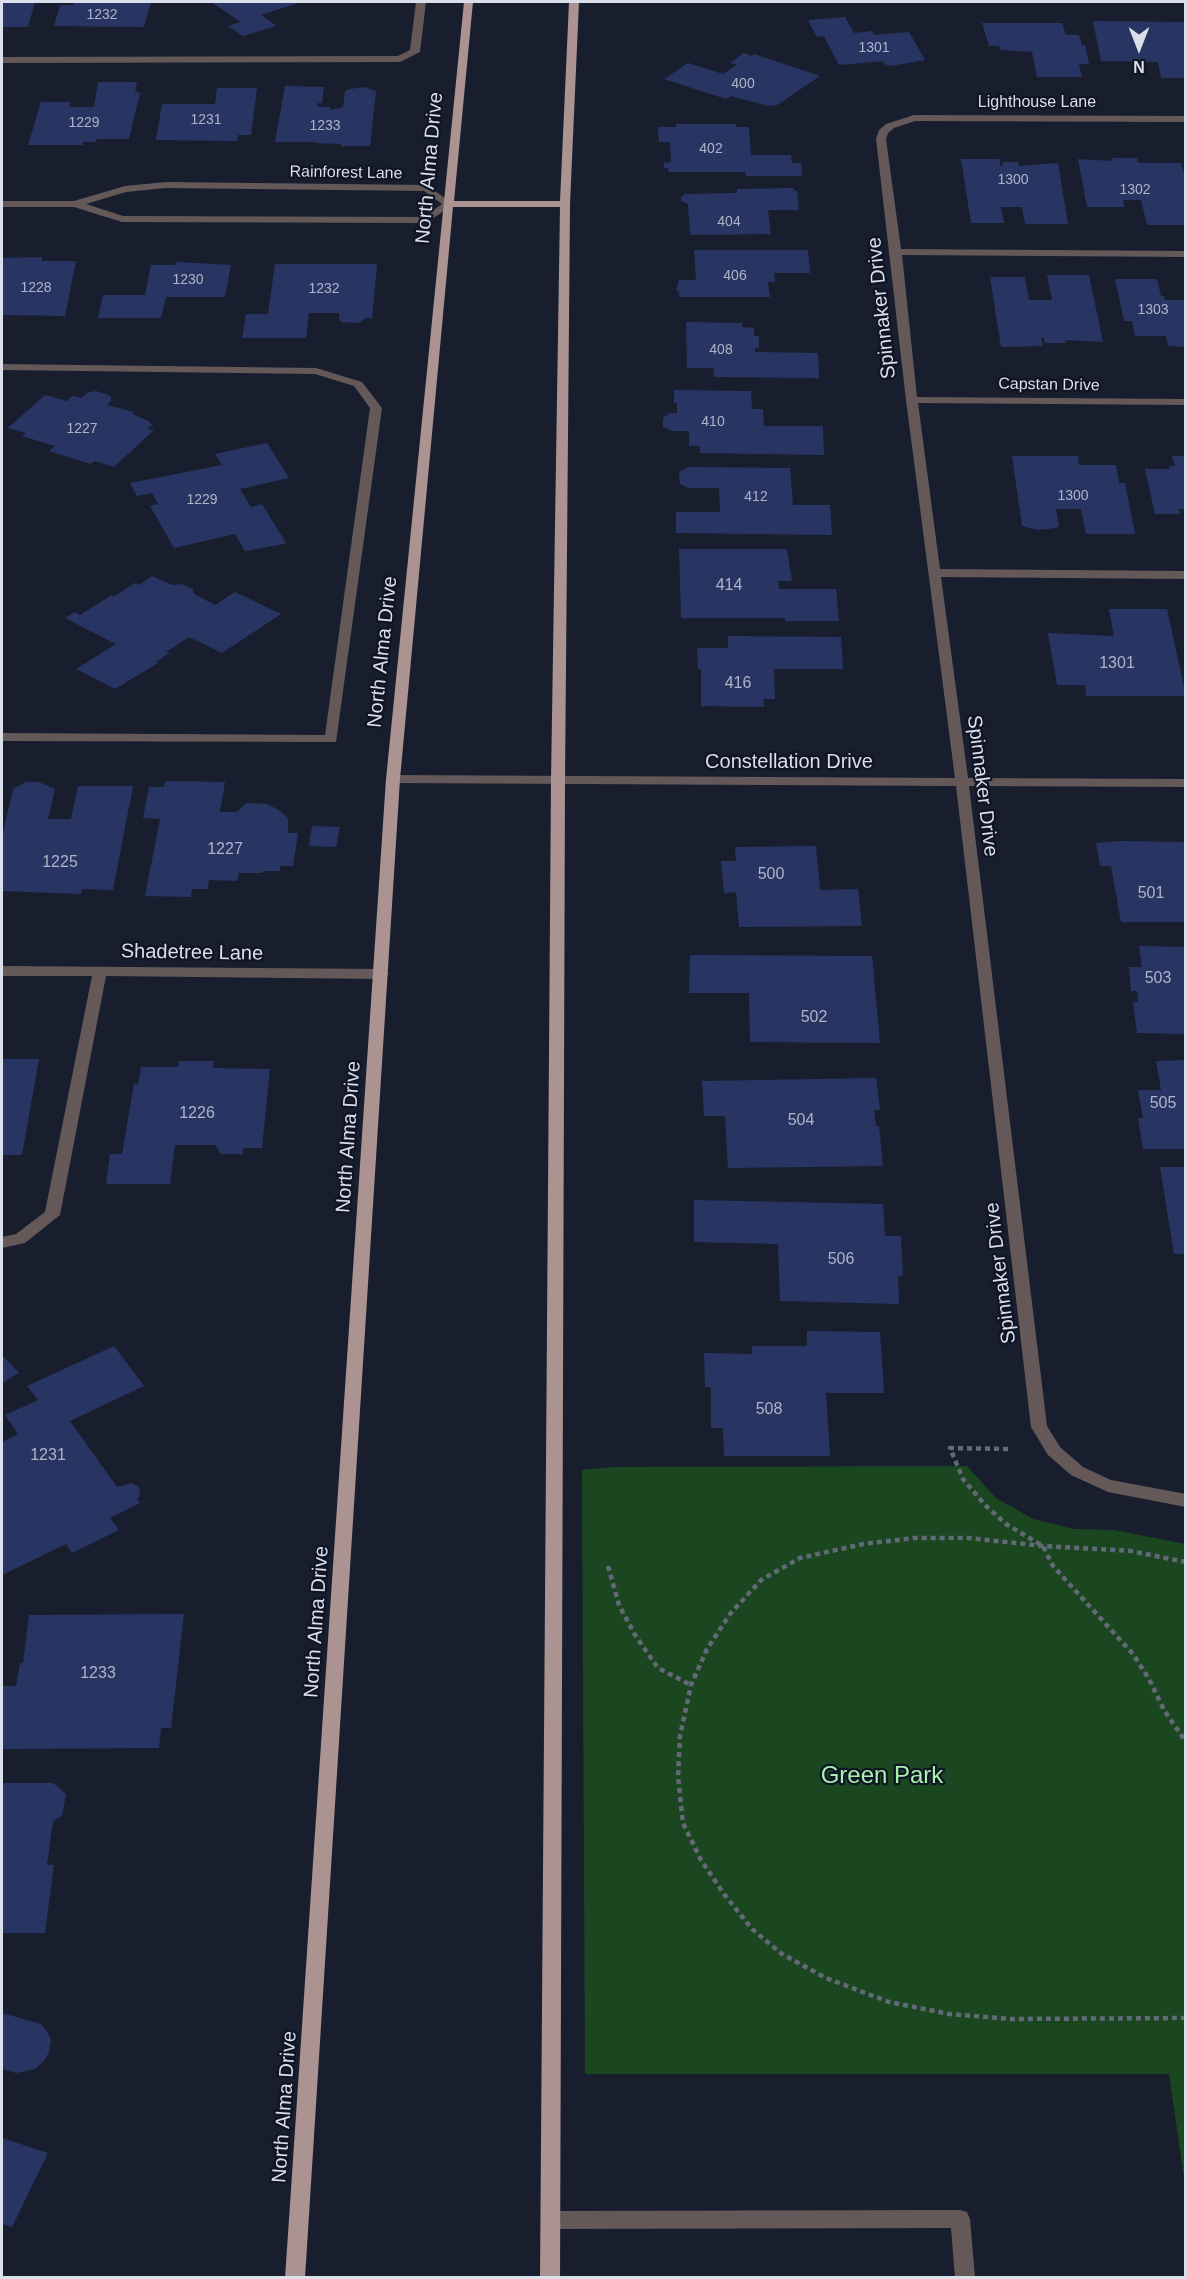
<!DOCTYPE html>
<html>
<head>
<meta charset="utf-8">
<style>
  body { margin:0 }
  #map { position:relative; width:1187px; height:2279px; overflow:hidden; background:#191e2f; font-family:Arial,sans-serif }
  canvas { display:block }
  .frame { position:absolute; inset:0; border:3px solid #dadfea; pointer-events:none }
  .north { position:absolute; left:1109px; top:18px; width:60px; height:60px; -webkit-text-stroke:4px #101525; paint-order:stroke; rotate:180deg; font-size:16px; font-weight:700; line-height:24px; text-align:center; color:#dadfea }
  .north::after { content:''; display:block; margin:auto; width:21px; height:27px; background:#dadfea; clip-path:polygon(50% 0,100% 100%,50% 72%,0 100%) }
</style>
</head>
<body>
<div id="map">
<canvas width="1187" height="2279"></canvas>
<div class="frame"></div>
<div class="north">N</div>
</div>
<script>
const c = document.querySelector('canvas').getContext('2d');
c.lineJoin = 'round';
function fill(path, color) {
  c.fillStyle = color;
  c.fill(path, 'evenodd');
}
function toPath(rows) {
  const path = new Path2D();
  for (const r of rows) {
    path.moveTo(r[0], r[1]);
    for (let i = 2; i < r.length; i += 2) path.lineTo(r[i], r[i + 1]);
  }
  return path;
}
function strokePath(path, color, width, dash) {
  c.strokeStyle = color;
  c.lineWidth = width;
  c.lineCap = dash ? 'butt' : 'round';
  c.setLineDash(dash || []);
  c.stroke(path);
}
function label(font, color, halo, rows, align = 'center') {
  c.font = font + ' Arial,sans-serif';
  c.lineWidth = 4.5;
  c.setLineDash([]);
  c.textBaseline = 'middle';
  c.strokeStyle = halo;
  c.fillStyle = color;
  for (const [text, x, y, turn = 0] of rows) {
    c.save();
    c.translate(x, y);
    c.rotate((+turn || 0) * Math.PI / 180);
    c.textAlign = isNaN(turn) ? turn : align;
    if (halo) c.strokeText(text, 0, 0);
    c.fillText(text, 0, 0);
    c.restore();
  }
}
fill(toPath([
  [967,1466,996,1498,1033,1519,1074,1529,1114,1530,1185,1544,1185,2184,1169,2074,585,2074,582,1470,613,1467]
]), '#1a4720');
fill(toPath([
  [2,2,35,2,28,27,2,27],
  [75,2,151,2,144,27,54,26,60,5,73,5],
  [211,2,295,2,298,3,261,15,276,26,243,36,228,26,241,22],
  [845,17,854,33,872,31,874,35,909,32,925,60,891,66,884,64,883,61,839,65,824,36,817,37,808,20],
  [1093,21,1186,22,1186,78,1161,78,1158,62,1101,61],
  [982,23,1062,23,1066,35,1079,35,1082,45,1085,45,1089,64,1079,64,1082,77,1037,77,1032,52,1000,50,999,46,989,46],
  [744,53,752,56,754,54,820,76,777,105,768,106,731,96,726,99,664,79,688,63,723,74,737,65,730,63],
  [98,82,137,82,135,92,140,93,129,139,97,139,96,142,83,142,83,145,28,145,41,102,71,102,69,107,94,107],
  [285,86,324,87,322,103,318,103,317,107,330,107,330,110,343,107,345,91,350,89,364,87,376,91,370,146,341,146,341,144,315,143,315,142,275,142],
  [217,88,257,88,251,135,238,135,237,141,156,140,162,104,215,104],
  [676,124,736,124,736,127,749,127,751,155,791,155,792,163,801,163,802,176,746,176,746,172,669,172,668,168,664,168,664,163,671,162,670,142,659,142,658,127,676,127],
  [1112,158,1137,158,1138,163,1181,163,1186,180,1186,225,1147,225,1141,200,1123,200,1124,207,1087,207,1078,159,1113,161],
  [961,159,999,159,1001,167,1003,167,1002,162,1018,162,1019,166,1058,163,1068,224,1025,224,1022,207,1001,207,1004,223,971,223],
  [793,188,794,191,797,191,799,210,768,210,771,234,690,235,688,204,681,201,681,197,685,194,737,193,737,189],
  [694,250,808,250,810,273,774,273,775,282,768,282,770,297,679,297,679,291,676,291,679,280,696,280],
  [42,257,42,261,76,261,65,316,2,315,2,258],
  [176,262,231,265,225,297,166,297,161,318,98,318,103,295,145,295,151,265,175,265],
  [275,264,377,264,372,318,366,318,359,323,342,322,339,319,339,313,309,313,306,338,242,338,246,314,268,314],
  [1047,275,1089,275,1103,342,1065,340,1066,343,1045,343,1044,338,1041,338,1043,346,1001,347,990,277,1025,277,1029,300,1052,300],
  [1115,279,1157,279,1161,296,1164,296,1165,300,1186,300,1186,347,1168,346,1166,336,1135,336,1132,321,1124,321],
  [686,322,742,323,742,327,754,328,754,336,759,336,759,348,755,348,755,352,818,353,819,378,714,377,713,368,687,368],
  [674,390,751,391,752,409,763,409,764,426,823,426,824,455,700,453,700,446,689,446,689,431,672,431,663,427,663,418,670,413,677,413,677,403,674,403],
  [96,391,111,396,111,401,107,405,134,412,132,414,149,421,152,425,148,429,154,430,114,467,94,461,91,464,49,451,55,446,22,436,26,433,8,428,45,395,67,401,72,396,81,398,87,393],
  [267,443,289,478,240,489,251,507,262,504,286,543,279,545,245,551,235,534,174,548,150,506,158,504,152,493,137,496,130,483,222,465,215,454],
  [1012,456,1078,456,1079,465,1116,465,1119,483,1125,483,1135,534,1086,534,1081,509,1056,509,1059,526,1056,528,1038,530,1022,526],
  [1172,456,1186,456,1186,509,1179,509,1180,514,1155,514,1145,469,1170,469,1169,466,1175,466],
  [688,467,790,468,793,505,830,505,832,535,676,533,676,512,720,512,719,488,688,488,680,484,679,472],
  [679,549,787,549,792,581,778,581,779,589,836,589,839,621,785,621,785,618,681,618],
  [152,576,172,585,182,584,193,589,194,594,215,605,235,592,281,614,222,653,189,637,166,652,169,653,156,662,158,663,115,689,76,669,116,644,65,618,75,612,80,615,112,595,113,597,135,583,139,585],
  [1109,609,1167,609,1186,696,1086,696,1085,685,1057,685,1048,633,1114,636],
  [728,636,841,637,843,669,774,669,775,699,763,699,764,707,701,706,701,669,698,669,697,648,728,648],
  [165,781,225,782,220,812,237,812,246,803,267,804,279,810,288,818,288,833,298,833,293,866,280,866,280,871,263,871,262,873,239,873,237,881,209,880,208,889,192,889,191,897,145,896,160,819,143,818,149,787,164,787],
  [26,782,39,782,55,789,48,819,71,819,78,786,133,786,113,890,82,889,81,894,2,891,2,837,13,789],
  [312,826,340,827,336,847,309,846],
  [1119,841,1186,842,1186,922,1121,922,1111,866,1100,866,1096,843],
  [816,846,820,890,858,889,862,926,739,927,736,892,724,893,721,861,736,861,735,847],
  [1139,946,1186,947,1186,1034,1137,1033,1133,1002,1138,1002,1137,991,1131,991,1129,967,1142,967],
  [690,955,872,956,880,1043,750,1042,749,993,689,993],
  [2,1059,39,1059,22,1155,2,1155],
  [1186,1060,1186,1149,1143,1149,1138,1118,1143,1118,1138,1090,1161,1090,1156,1061],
  [179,1061,214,1061,213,1068,270,1069,262,1148,243,1148,243,1154,221,1154,215,1145,175,1145,170,1184,106,1184,110,1154,122,1154,134,1084,138,1084,141,1067,178,1067],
  [876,1078,880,1110,874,1110,876,1126,879,1126,883,1166,728,1168,725,1116,704,1116,702,1081],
  [1160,1167,1186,1167,1186,1254,1174,1254],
  [694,1200,883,1204,885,1236,901,1236,903,1276,898,1276,899,1304,780,1301,778,1244,694,1242],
  [807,1331,880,1332,884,1393,826,1393,830,1456,724,1456,723,1428,711,1428,711,1387,705,1387,704,1353,752,1354,752,1346,807,1346],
  [114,1346,144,1386,70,1421,117,1487,132,1483,139,1487,140,1495,137,1499,140,1503,110,1518,119,1530,72,1553,66,1544,2,1575,2,1442,18,1434,5,1415,38,1400,27,1386],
  [2,1355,19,1373,2,1383],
  [184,1614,171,1728,161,1728,159,1748,2,1749,2,1686,16,1686,20,1663,23,1663,29,1615],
  [2,1783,53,1783,66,1794,62,1816,53,1821,47,1865,54,1865,45,1933,2,1933],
  [2,2013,41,2024,47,2031,51,2040,49,2052,44,2061,35,2069,16,2073,2,2069],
  [2,2138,48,2153,12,2227,2,2224]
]), '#283563');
strokePath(toPath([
  [1008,1449,950,1448,963,1479,985,1505,1006,1524,1043,1546,1053,1566,1133,1654,1149,1679,1164,1710,1186,1742],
  [1186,1562,1131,1551,1043,1546,969,1538,914,1538,863,1544,800,1558,761,1580,730,1614,707,1649,691,1685,680,1736,678,1777,683,1823,701,1860,724,1894,752,1929,782,1954,826,1978,889,2002,950,2014,1011,2019,1186,2018],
  [608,1566,619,1605,635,1635,658,1668,691,1685]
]), '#646978', 4.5, [5, 4]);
fill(toPath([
  [416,2,426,2,420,52,400,62,2,63,2,57,398,56,410,50,416,2],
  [914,115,1186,116,1186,122,915,121,894,128,888,133,886,139,901,249,1186,251,1186,257,902,255,917,397,1186,399,1186,405,918,403,940,569,1186,571,1186,579,941,577,968,778,1186,779,1186,787,969,786,1047,1426,1060,1447,1083,1467,1111,1480,1186,1494,1186,1507,1108,1492,1071,1475,1048,1455,1031,1427,956,786,393,783,386,779,393,775,955,778,906,400,876,139,879,130,886,124,914,115],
  [166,182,426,185,454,204,426,223,122,222,74,207,2,207,2,201,74,201,125,186,166,182],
  [166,188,424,191,442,204,424,217,123,216,86,204,126,192,166,188],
  [2,364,316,368,362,382,382,408,336,742,2,741,2,733,325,735,370,408,354,386,315,374,2,370,2,364],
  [2,966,382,969,389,974,382,979,106,976,60,1215,25,1243,2,1248,2,1237,16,1234,45,1212,92,976,2,976,2,966],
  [960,2210,967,2212,970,2219,975,2278,955,2278,951,2228,551,2229,544,2227,541,2220,544,2213,551,2211,960,2210]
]), '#645958');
fill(toPath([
  [464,2,473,2,454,201,560,201,569,2,579,2,570,204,565,780,560,2278,540,2278,551,780,560,207,453,207,400,779,305,2278,285,2278,386,779,464,2]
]), '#aa9391');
label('14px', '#aeb4c8', null, [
  ["1232",102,15],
  ["1301",874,48],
  ["400",743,84],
  ["1231",206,120],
  ["1229",84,123],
  ["1233",325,126],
  ["402",711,149],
  ["1300",1013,180],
  ["1302",1135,190],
  ["404",729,222],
  ["406",735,276],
  ["1230",188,280],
  ["1228",36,288],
  ["1232",324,289],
  ["1303",1153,310],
  ["408",721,350],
  ["410",713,422],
  ["1227",82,429],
  ["1300",1073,496],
  ["412",756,497],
  ["1229",202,500]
]);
label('16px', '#dadfea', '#101525', [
  ["Lighthouse Lane",1037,103],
  ["Rainforest Lane",346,173,1],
  ["Capstan Drive",1049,385,1]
]);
label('16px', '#aeb4c8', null, [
  ["414",729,586],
  ["1301",1117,664],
  ["416",738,684],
  ["1227",225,850],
  ["1225",60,863],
  ["500",771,875],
  ["501",1151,894],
  ["503",1158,979],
  ["502",814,1018],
  ["505",1163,1104],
  ["1226",197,1114],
  ["504",801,1121],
  ["506",841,1260],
  ["508",769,1410],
  ["1231",48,1456],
  ["1233",98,1674]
]);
label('20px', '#dadfea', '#101525', [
  ["North Alma Drive",430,168,-85],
  ["Spinnaker Drive",882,308,-96],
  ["North Alma Drive",383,652,-84],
  ["Constellation Drive",789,762],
  ["Spinnaker Drive",982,786,83],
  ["Shadetree Lane",192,953,1],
  ["North Alma Drive",349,1137,-86],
  ["Spinnaker Drive",1001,1273,-97],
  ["North Alma Drive",317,1622,-86],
  ["North Alma Drive",285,2107,-86]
]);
label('24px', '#a9efae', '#101525', [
  ["Green Park",882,1776]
]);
</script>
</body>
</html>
